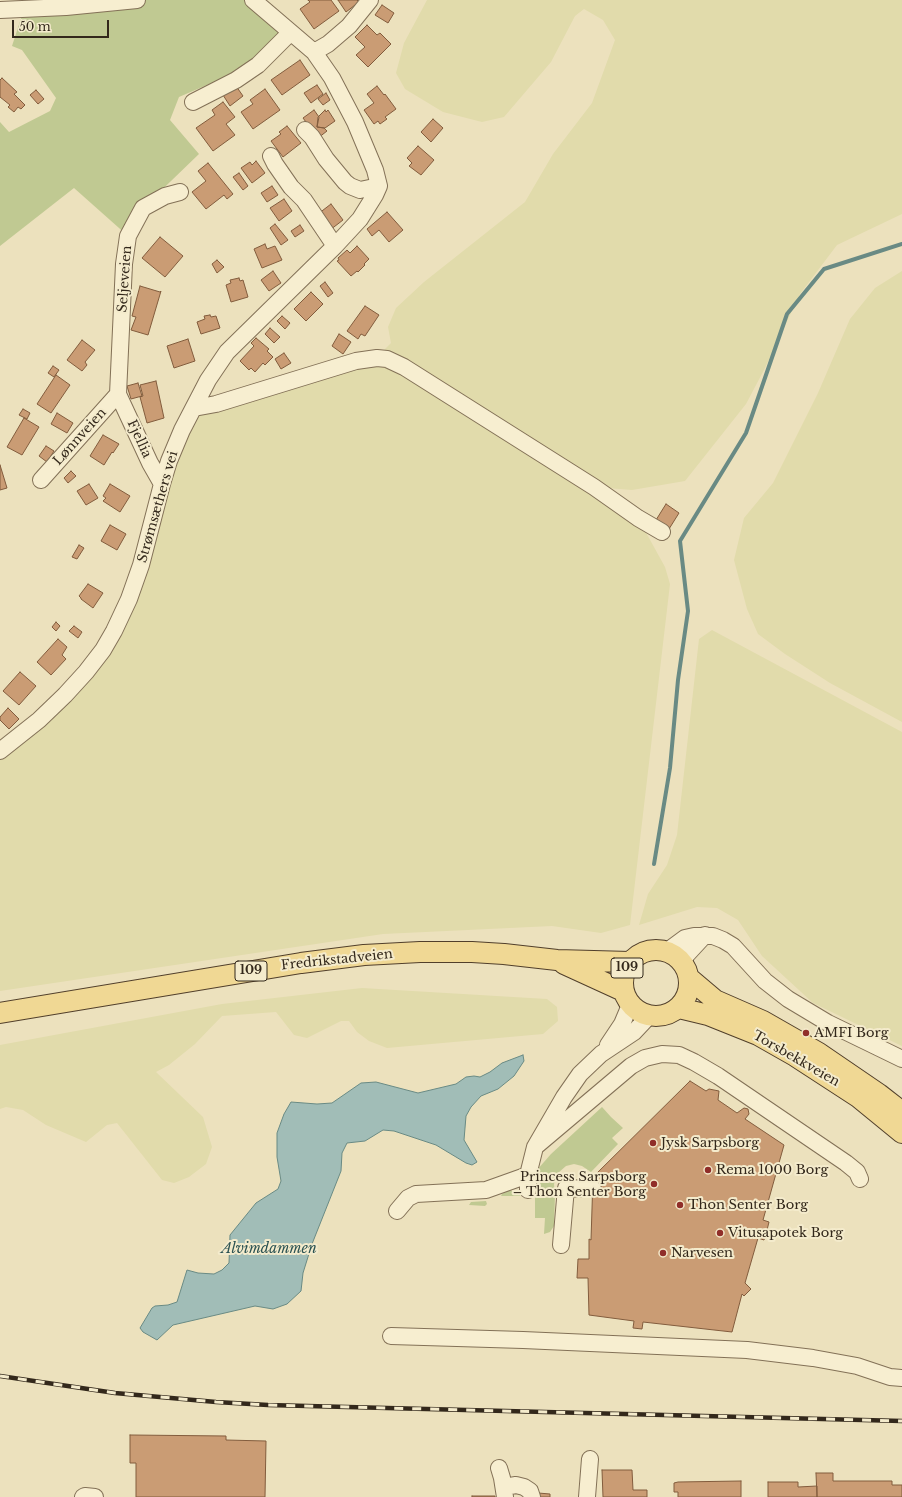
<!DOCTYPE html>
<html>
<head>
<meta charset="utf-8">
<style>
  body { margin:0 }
  #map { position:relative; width:902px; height:1497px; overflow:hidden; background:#ece1bd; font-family:"Libre Baskerville",serif }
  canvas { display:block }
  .scale { position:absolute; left:12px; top:20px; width:97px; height:18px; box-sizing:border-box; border:2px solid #33281b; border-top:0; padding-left:5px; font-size:12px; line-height:14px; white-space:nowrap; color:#33281b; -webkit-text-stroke:3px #f4ebcc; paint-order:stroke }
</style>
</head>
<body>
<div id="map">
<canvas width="902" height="1497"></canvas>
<div class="scale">50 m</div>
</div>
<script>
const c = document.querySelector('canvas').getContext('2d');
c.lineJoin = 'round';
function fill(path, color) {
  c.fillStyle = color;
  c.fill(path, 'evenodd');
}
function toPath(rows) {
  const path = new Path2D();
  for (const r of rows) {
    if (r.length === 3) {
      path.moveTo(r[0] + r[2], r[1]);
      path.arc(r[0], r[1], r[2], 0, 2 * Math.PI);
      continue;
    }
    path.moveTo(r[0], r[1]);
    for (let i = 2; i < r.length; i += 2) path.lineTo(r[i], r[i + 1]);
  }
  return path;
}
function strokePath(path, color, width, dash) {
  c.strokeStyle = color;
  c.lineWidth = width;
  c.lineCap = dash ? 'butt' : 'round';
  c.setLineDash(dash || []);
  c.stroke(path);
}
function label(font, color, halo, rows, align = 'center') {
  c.font = font + ' "Libre Baskerville",serif';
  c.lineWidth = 4;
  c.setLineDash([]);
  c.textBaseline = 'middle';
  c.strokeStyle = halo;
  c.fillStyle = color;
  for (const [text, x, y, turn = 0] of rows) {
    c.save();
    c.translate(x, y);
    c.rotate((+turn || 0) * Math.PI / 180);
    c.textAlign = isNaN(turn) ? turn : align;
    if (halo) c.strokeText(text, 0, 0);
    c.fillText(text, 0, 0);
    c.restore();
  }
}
fill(toPath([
  [427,0,902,0,902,214,837,245,800,294,765,368,746,404,685,481,632,490,594,487,638,518,665,567,670,584,630,925,601,933,552,926,383,934,0,991,0,751,102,650,194,408,377,357,391,343,388,327,396,308,424,282,525,202,553,154,592,103,615,40,603,20,584,9,575,16,551,62,504,117,482,122,443,112,405,89,396,73,404,43],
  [902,271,902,722,830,683,785,654,758,634,747,609,734,560,744,518,773,483,818,393,850,319,875,288],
  [712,630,902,732,902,1046,813,1003,762,956,738,920,717,908,697,907,639,925,648,894,667,865,677,835,699,639],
  [362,988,547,999,557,1007,558,1021,543,1034,387,1048,369,1041,357,1032,349,1021,341,1021,307,1038,294,1035,276,1012,222,1016,195,1044,169,1065,156,1072,203,1117,212,1147,206,1164,189,1177,174,1183,162,1180,117,1123,107,1125,86,1142,46,1125,23,1110,6,1107,0,1109,0,1045,222,1004]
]), '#e1dbab');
fill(toPath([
  [137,0,253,0,290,33,242,70,179,97,170,120,199,154,143,208,128,236,74,188,0,246,0,122,9,132,50,111,56,98,22,50,12,46,24,9],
  [602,1107,611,1117,623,1128,612,1138,618,1144,591,1172,582,1166,574,1164,566,1166,558,1173,554,1184,555,1195,554,1226,550,1232,544,1234,545,1218,535,1218,535,1184,537,1170,551,1154],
  [509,1190,516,1192,521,1196,501,1196,502,1194],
  [486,1201,487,1204,485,1206,469,1205,471,1202]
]), '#c0c992');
const water = toPath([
  [523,1055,524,1061,514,1076,498,1089,481,1096,471,1107,466,1116,464,1140,477,1162,472,1165,466,1163,436,1145,394,1131,383,1130,365,1141,347,1143,342,1153,341,1171,312,1244,303,1273,301,1291,287,1304,273,1309,255,1306,173,1325,157,1340,143,1332,140,1328,152,1308,155,1306,168,1305,177,1302,187,1270,198,1273,214,1274,222,1270,229,1263,230,1235,256,1203,278,1189,281,1181,277,1157,277,1133,284,1114,291,1102,317,1104,332,1103,361,1083,376,1082,418,1093,456,1084,466,1077,474,1076,480,1077,490,1072,502,1063,523,1055]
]);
fill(water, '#a1bdb7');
strokePath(water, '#698a84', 1);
strokePath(toPath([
  [654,864,670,768,678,680,688,611,680,541,746,433,787,314,824,269,902,244]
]), '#698a84', 4);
const building = toPath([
  [308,0,331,0,339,11,314,29,300,9,310,2,308,0],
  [338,0,357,0,359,2,346,12,338,0],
  [382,5,394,13,388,23,375,15,382,5],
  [367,25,377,35,380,33,391,44,368,67,356,55,365,47,355,37,367,25],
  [300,60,310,75,282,95,271,80,300,60],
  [2,78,17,92,14,94,25,105,21,109,18,107,14,112,8,107,10,105,0,97,0,80,2,78],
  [317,85,323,94,311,103,304,93,317,85],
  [236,86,243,96,230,106,223,95,236,86],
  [377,86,384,95,385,94,396,109,385,117,387,119,380,124,378,121,374,124,364,110,374,103,367,94,377,86],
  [265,89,280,110,253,129,241,112,253,104,250,100,265,89],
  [36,90,44,99,38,104,30,95,36,90],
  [326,93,330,100,323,105,318,99,326,93],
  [223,102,235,117,226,124,235,135,213,151,196,128,215,115,212,110,223,102],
  [314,110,319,117,317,127,324,128,327,131,318,138,303,118,314,110],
  [325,110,326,112,328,110,335,121,325,128,317,127,318,117,325,110],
  [433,119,443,128,431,142,421,132,433,119],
  [287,126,301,143,283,157,271,141,281,134,279,132,287,126],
  [418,146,434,160,421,175,409,166,412,163,407,158,418,146],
  [256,161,265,173,252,183,241,168,250,162,252,165,256,161],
  [208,163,233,194,227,199,224,195,206,209,192,192,206,181,198,171,208,163],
  [239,173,248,186,243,190,233,177,239,173],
  [272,186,278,195,267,202,261,193,272,186],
  [284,199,292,211,279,221,270,208,284,199],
  [331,204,343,220,330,230,318,214,331,204],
  [387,212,403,230,389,242,379,230,372,236,367,229,387,212],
  [275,224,288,240,281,245,270,228,275,224],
  [300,225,304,231,295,237,291,231,300,225],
  [160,237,183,256,165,277,142,258,160,237],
  [265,244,267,249,275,246,282,260,262,268,254,249,265,244],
  [357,246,369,259,364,264,365,265,358,272,357,271,351,276,337,261,339,260,338,258,347,250,350,253,357,246],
  [217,260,224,267,217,273,212,264,217,260],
  [273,271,281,283,269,291,261,280,273,271],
  [239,278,240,281,243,280,248,297,231,302,226,285,231,283,230,280,239,278],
  [325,282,333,293,328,297,320,286,325,282],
  [140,286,160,292,161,291,148,335,131,330,136,317,132,316,140,286],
  [311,292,323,304,306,321,294,309,311,292],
  [365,306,379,315,365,336,361,334,358,339,347,331,365,306],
  [210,315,211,317,216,316,220,328,201,334,197,322,205,319,204,316,210,315],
  [282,316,290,323,285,329,277,321,282,316],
  [270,328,280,337,274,343,265,334,270,328],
  [339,334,351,342,343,354,332,346,339,334],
  [256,338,269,349,267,351,273,357,265,365,263,363,255,372,251,368,249,370,240,361,254,346,251,343,256,338],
  [188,339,195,361,174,368,167,346,188,339],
  [82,340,95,350,85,362,87,365,82,371,67,360,82,340],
  [284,353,291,363,281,369,275,359,284,353],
  [53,366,59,370,54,377,48,373,53,366],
  [56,375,70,385,51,413,37,404,56,375],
  [156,381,164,418,147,423,140,397,143,396,140,385,156,381],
  [138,383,142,396,131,399,127,386,138,383],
  [23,409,30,413,27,419,19,415,23,409],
  [57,413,73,423,67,433,51,424,57,413],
  [24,418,39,427,22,455,7,447,24,418],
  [103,435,119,444,113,453,112,452,104,465,90,456,103,435],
  [46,446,54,451,47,462,39,456,46,446],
  [0,465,7,488,0,490,0,465],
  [71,471,76,476,68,483,64,478,71,471],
  [89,484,98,498,86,505,77,491,89,484],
  [110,484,130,496,120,512,103,501,106,498,103,496,110,484],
  [666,504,679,513,669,529,656,520,666,504],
  [110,525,126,534,117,550,101,541,110,525],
  [79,545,84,548,77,559,72,557,79,545],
  [88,584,103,593,93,608,81,599,81,598,79,596,88,584],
  [56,622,60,626,56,631,52,627,56,622],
  [74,626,82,632,78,638,69,631,74,626],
  [58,639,67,647,62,655,66,659,51,675,37,662,58,639],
  [20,672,36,686,19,705,3,691,20,672],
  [8,708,19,719,9,729,0,720,0,717,8,708],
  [690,1081,706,1091,709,1089,719,1091,718,1100,737,1113,744,1108,748,1109,749,1114,745,1119,784,1145,763,1220,769,1222,767,1230,764,1240,758,1238,745,1283,751,1289,744,1296,742,1294,732,1332,643,1322,642,1329,633,1328,634,1321,589,1315,588,1278,577,1278,578,1259,589,1259,589,1239,591,1240,593,1177,690,1081],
  [130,1435,226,1436,226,1440,266,1441,265,1497,136,1497,136,1463,130,1463,130,1435],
  [602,1470,632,1470,633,1490,647,1490,647,1497,603,1497,602,1470],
  [816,1473,833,1473,833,1481,892,1481,892,1485,902,1485,902,1497,817,1497,816,1473],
  [741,1481,741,1497,678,1497,678,1492,674,1492,674,1483,678,1482,741,1481],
  [768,1482,798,1482,798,1487,817,1486,817,1497,768,1497,768,1482],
  [538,1493,550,1494,550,1497,538,1497,538,1493],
  [472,1496,495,1496,495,1497,472,1497,472,1496]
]);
fill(building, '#ca9c74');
strokePath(building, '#825c3d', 1);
const minor = toPath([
  [0,10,66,7,137,0],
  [314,52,328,44,349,26,370,0],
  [193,102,236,80,258,65,290,33],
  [305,130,312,137,326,159,345,182,350,186,360,190,379,186],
  [271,156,275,164,291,187,304,200,335,246],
  [194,408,216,404,356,361,377,358,387,359,404,367,594,487,638,518,662,532],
  [41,480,118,394],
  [162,484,150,463,118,394,124,264,128,236,143,208,165,196,180,192],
  [0,751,39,720,65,695,86,672,103,650,114,631,129,599,141,565,162,484,169,461,182,430,208,380,227,352,335,246,360,219,375,195,379,186,375,170,355,122,332,78,314,52,253,0],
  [666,952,685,938,694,936,713,936,723,940,733,946,765,981,788,999,828,1023,902,1059],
  [681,961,705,935],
  [608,1045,622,1024,630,1005],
  [535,1147,631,1066,645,1058,662,1054,679,1055,694,1062,718,1076,846,1163,857,1172,860,1179],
  [528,1190,528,1175,535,1147,564,1097,580,1074,601,1054,634,1032,649,1016],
  [397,1211,408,1198,416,1194,486,1190,528,1175],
  [561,1245,566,1188,593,1189],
  [391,1336,523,1340,747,1350,813,1358,857,1366,890,1377,902,1378],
  [499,1468,502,1478,505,1497],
  [504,1487,516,1485,524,1487,530,1491,532,1497],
  [83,1497,85,1496,95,1497],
  [587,1497,590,1459]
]);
const major = toPath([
  [656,983,33],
  [564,964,623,991],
  [689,978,715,1000,763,1021,819,1053,879,1094,902,1112],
  [679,1008,708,1015,758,1035,795,1056,858,1097,902,1133],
  [0,1013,301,963,364,955,420,952,472,952,504,954,557,960,630,962]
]);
strokePath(minor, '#837157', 18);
strokePath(major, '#513f2b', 22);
strokePath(minor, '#f7eed0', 16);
strokePath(major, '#f0d894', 20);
const rail = toPath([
  [0,1376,115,1393,216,1402,268,1405,902,1421]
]);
strokePath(rail, '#33281b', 4.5);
strokePath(rail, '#f4ebcc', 3, [9]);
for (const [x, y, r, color] of [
  [806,1033,4,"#902e29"],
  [653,1143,4,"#902e29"],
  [708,1170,4,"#902e29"],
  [654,1184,4,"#902e29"],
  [680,1205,4,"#902e29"],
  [720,1233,4,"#902e29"],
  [663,1253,4,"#902e29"]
]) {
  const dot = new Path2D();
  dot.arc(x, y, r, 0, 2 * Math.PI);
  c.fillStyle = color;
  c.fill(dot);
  strokePath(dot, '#f4ebcc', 1.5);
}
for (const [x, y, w] of [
  [627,968,32],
  [251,971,32]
]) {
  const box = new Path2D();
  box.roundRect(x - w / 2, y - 10, w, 20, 3);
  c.fillStyle = '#f4ebcc';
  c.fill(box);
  strokePath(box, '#33281b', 1);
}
label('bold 12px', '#33281b', null, [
  ["109",627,968],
  ["109",251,971]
]);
label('13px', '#33281b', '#f4ebcc', [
  ["Seljeveien",125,279,-86],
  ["Lønnveien",80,437,-48],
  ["Fjellia",139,439,65],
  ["Strømsæthers vei",158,507,-74],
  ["Fredrikstadveien",337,960,-6],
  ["Torsbekkveien",796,1059,30]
]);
label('13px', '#33281b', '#f4ebcc', [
  ["AMFI Borg",814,1033],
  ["Jysk Sarpsborg",661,1143],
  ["Rema 1000 Borg",716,1170],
  ["Princess Sarpsborg",646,1177,"right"],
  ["– Thon Senter Borg",646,1192,"right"],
  ["Thon Senter Borg",688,1205],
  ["Vitusapotek Borg",728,1233],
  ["Narvesen",671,1253]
], 'left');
label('italic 14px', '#2b5252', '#f4ebcc', [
  ["Alvimdammen",269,1249]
]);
</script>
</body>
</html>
